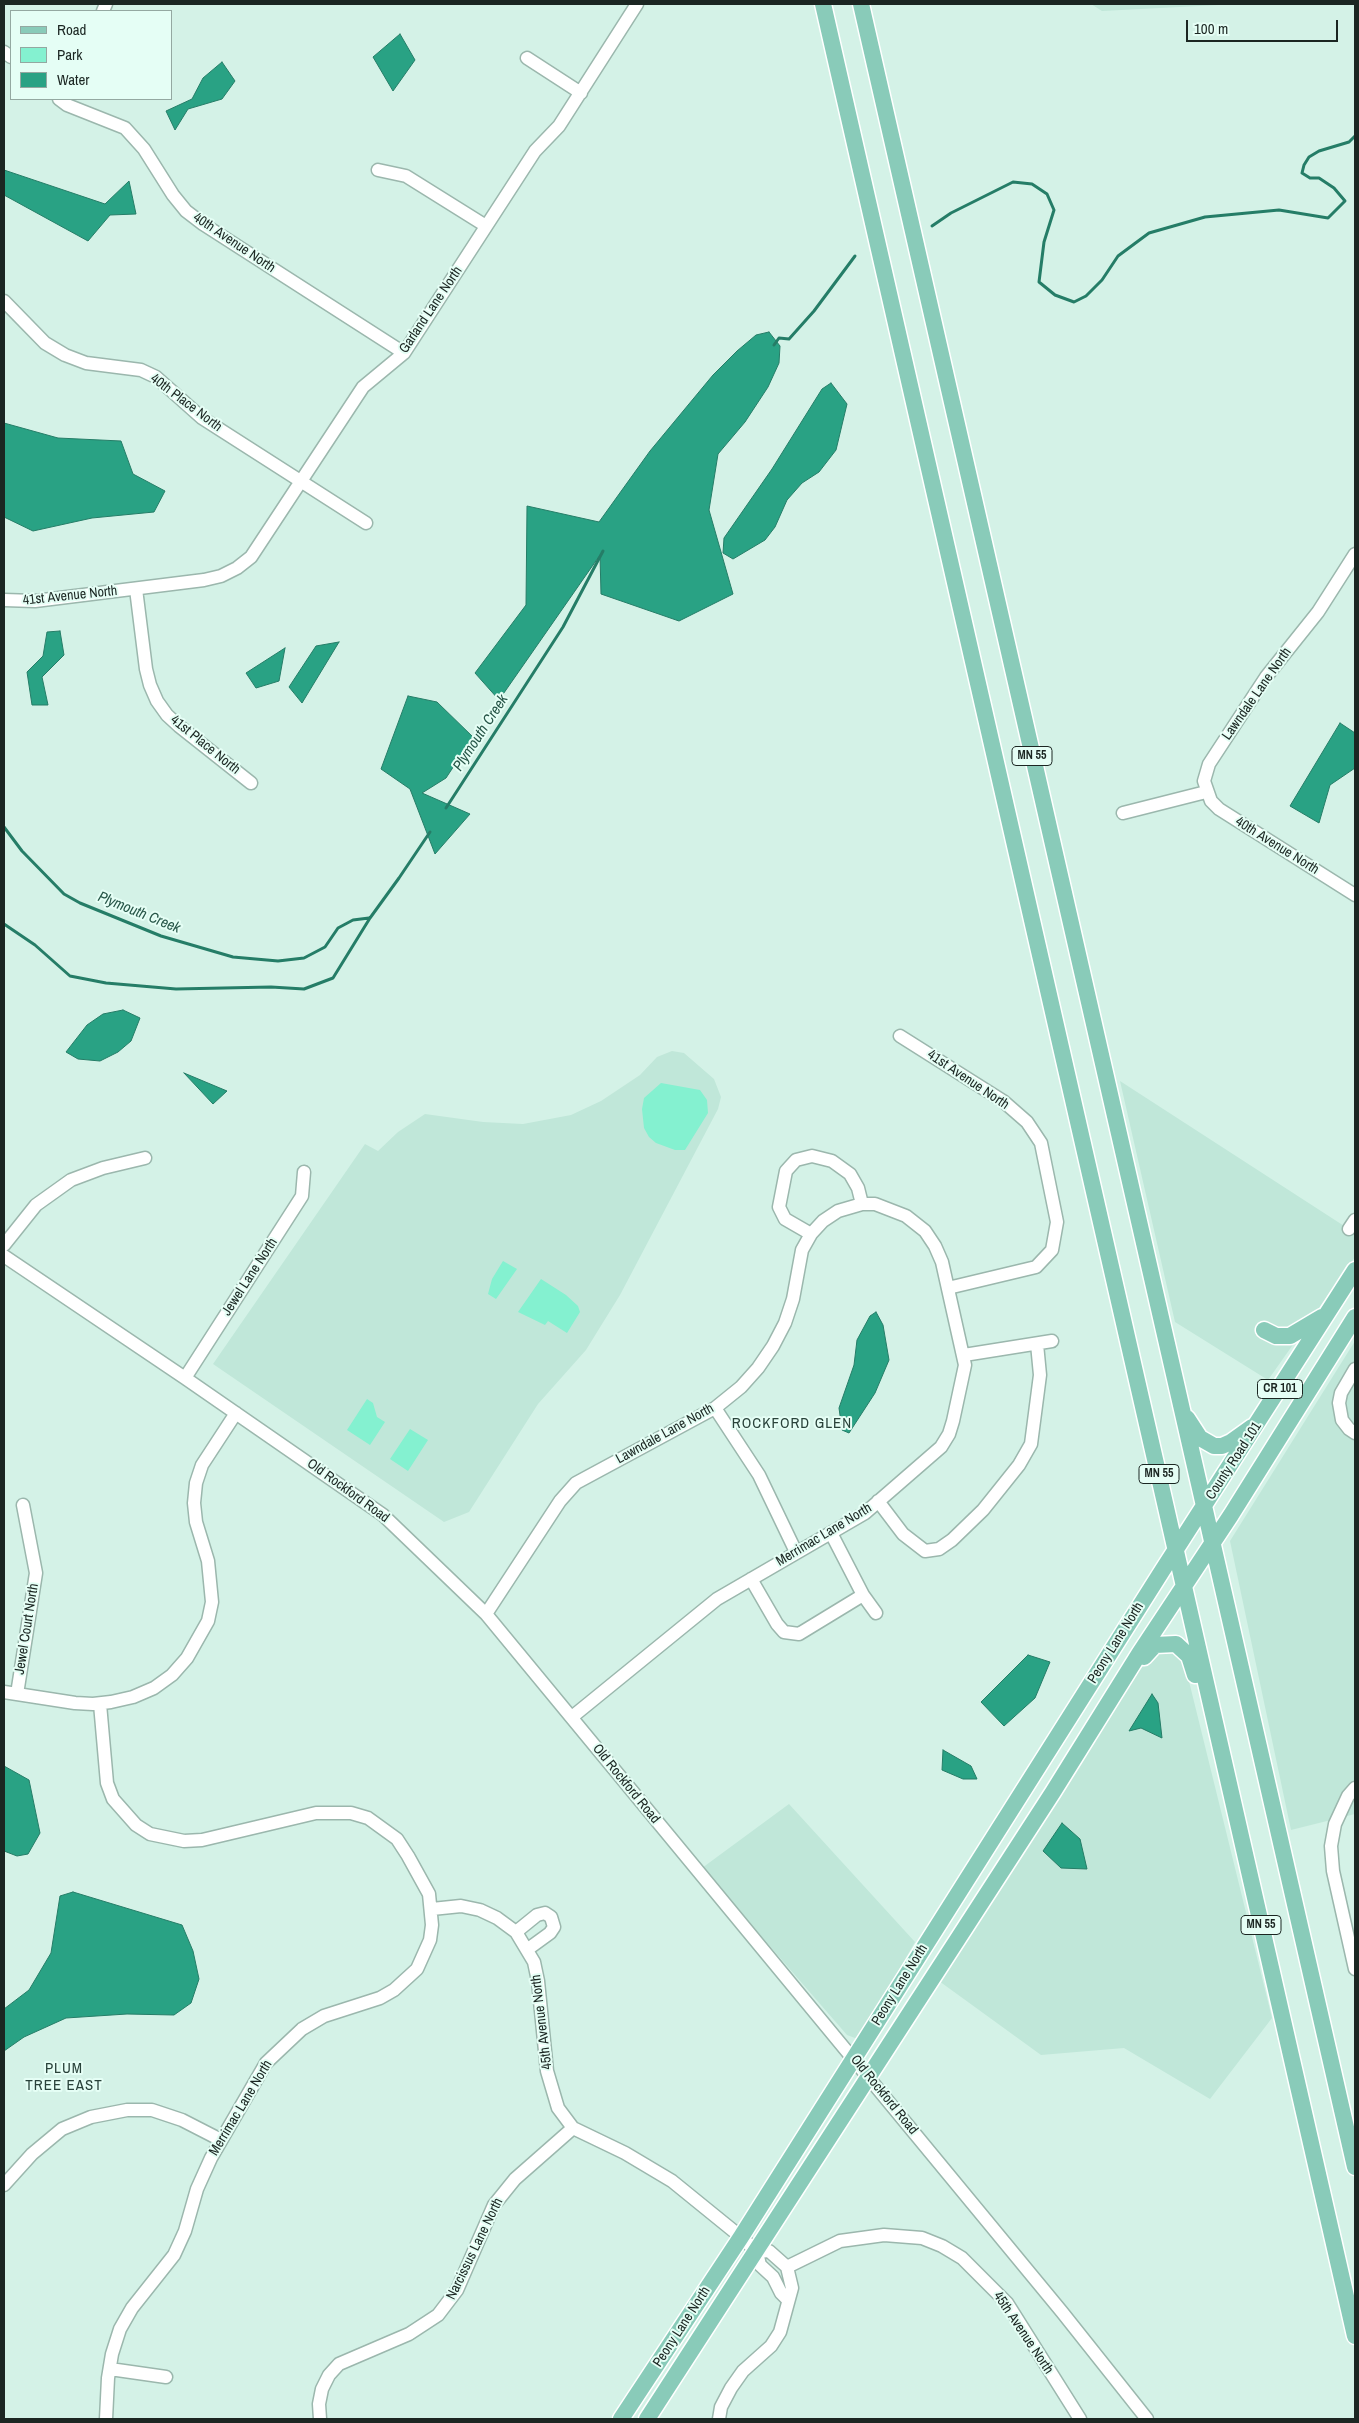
<!DOCTYPE html>
<html>
<head>
<meta charset="utf-8">
<style>
  body { margin:0 }
  #map { position:relative; width:1359px; height:2423px; overflow:hidden; background:#d4f2e7; font-family:"Archivo Narrow",sans-serif }
  canvas { display:block }
  .frame { position:absolute; inset:0; border:5px solid #1b2622; pointer-events:none }
  .legend { position:absolute; left:10px; top:10px; width:162px; height:90px; box-sizing:border-box; background:#e5fef5; border:1px solid #94a8a1; margin:0; padding:6px 9px; list-style:none; font-size:15px; color:#1b2622 }
  .legend li { display:flex; align-items:center; gap:10px; height:25px }
  .legend b { width:25px; border:1px solid #94a8a1 }
  .scale { position:absolute; left:1186px; top:20px; width:152px; height:22px; box-sizing:border-box; border:2px solid #1b2622; border-top:0; padding-left:6px; font-size:15px; line-height:18px; white-space:nowrap; color:#1b2622; -webkit-text-stroke:4px #e5fef5; paint-order:stroke }
</style>
</head>
<body>
<div id="map">
<canvas width="1359" height="2423"></canvas>
<div class="frame"></div>
<ul class="legend">
<li><b style="height:6px;background:#89cbb9"></b>Road</li>
<li><b style="height:14px;background:#84f1d0"></b>Park</li>
<li><b style="height:14px;background:#29a284"></b>Water</li>
</ul>
<div class="scale">100 m</div>
</div>
<script>
const c = document.querySelector('canvas').getContext('2d');
c.lineJoin = 'round';
function fill(path, color) {
  c.fillStyle = color;
  c.fill(path, 'evenodd');
}
function toPath(rows) {
  const path = new Path2D();
  for (const r of rows) {
    path.moveTo(r[0], r[1]);
    for (let i = 2; i < r.length; i += 2) path.lineTo(r[i], r[i + 1]);
  }
  return path;
}
function strokePath(path, color, width, dash) {
  c.strokeStyle = color;
  c.lineWidth = width;
  c.lineCap = dash ? 'butt' : 'round';
  c.setLineDash(dash || []);
  c.stroke(path);
}
function label(font, color, halo, rows, align = 'center') {
  c.font = font + ' "Archivo Narrow",sans-serif';
  c.lineWidth = 4;
  c.setLineDash([]);
  c.textBaseline = 'middle';
  c.strokeStyle = halo;
  c.fillStyle = color;
  for (const [text, x, y, turn = 0] of rows) {
    c.save();
    c.translate(x, y);
    c.rotate((+turn || 0) * Math.PI / 180);
    c.textAlign = isNaN(turn) ? turn : align;
    if (halo) c.strokeText(text, 0, 0);
    c.fillText(text, 0, 0);
    c.restore();
  }
}
fill(toPath([
  [1091,4,1238,4,1102,11],
  [672,1051,684,1053,714,1079,721,1097,718,1109,620,1295,586,1350,538,1404,469,1512,444,1522,213,1364,365,1144,378,1151,398,1132,425,1114,483,1122,523,1124,571,1115,601,1101,640,1075,657,1057],
  [1120,1081,1355,1233,1355,1257,1268,1380,1175,1322],
  [1355,1341,1355,1814,1291,1830,1230,1541],
  [1159,1653,1178,1653,1184,1661,1272,2018,1210,2099,1124,2048,1041,2055,939,1981,1145,1662],
  [789,1804,915,1942,861,2036,855,2038,847,2035,702,1868]
]), '#c0e7d9');
fill(toPath([
  [661,1083,700,1090,707,1100,708,1113,685,1150,675,1150,656,1143,649,1137,644,1128,642,1109,644,1098],
  [503,1261,517,1269,496,1299,488,1294,492,1279],
  [541,1279,566,1295,578,1306,580,1312,567,1333,548,1321,545,1325,518,1312],
  [367,1399,373,1403,377,1417,385,1422,370,1445,347,1430],
  [410,1429,428,1440,408,1471,390,1459]
]), '#84f1d0');
const water = toPath([
  [400,34,415,60,393,91,373,57,400,34],
  [222,62,235,81,222,99,188,109,175,130,166,111,192,99,203,78,222,62],
  [4,170,105,204,129,181,136,214,110,215,88,241,4,195,4,170],
  [769,332,780,346,779,363,768,387,745,422,718,454,709,510,733,594,679,621,601,594,600,555,499,700,475,673,526,605,527,506,599,522,650,451,713,375,737,351,756,335,769,332],
  [831,383,847,404,836,450,819,472,802,483,787,500,775,527,765,540,733,559,723,553,724,538,772,469,822,389,831,383],
  [4,423,58,438,121,441,133,474,165,491,154,512,92,518,33,531,4,517,4,423],
  [60,631,64,655,42,677,48,705,32,705,27,672,43,656,47,632,60,631],
  [339,642,302,703,289,687,316,646,339,642],
  [285,648,279,681,256,688,246,673,285,648],
  [408,696,437,702,473,737,446,778,422,793,470,814,435,854,410,789,381,769,408,696],
  [1340,723,1355,733,1355,768,1330,785,1319,823,1290,806,1340,723],
  [123,1010,140,1018,131,1041,118,1052,100,1061,78,1059,66,1052,87,1025,103,1014,123,1010],
  [184,1073,227,1091,213,1104,184,1073],
  [876,1312,883,1325,889,1360,875,1393,849,1433,842,1430,839,1408,854,1365,857,1340,870,1316,876,1312],
  [1028,1655,1050,1662,1035,1698,1004,1726,981,1702,1028,1655],
  [1152,1694,1158,1703,1162,1738,1141,1728,1129,1731,1152,1694],
  [943,1750,971,1766,977,1779,963,1779,942,1770,943,1750],
  [4,1766,29,1780,40,1833,28,1854,17,1856,4,1851,4,1766],
  [1062,1823,1080,1839,1087,1869,1061,1868,1043,1851,1062,1823],
  [73,1892,182,1925,193,1951,199,1979,191,2003,174,2015,127,2014,66,2018,24,2037,4,2051,4,2009,29,1990,51,1953,60,1896,73,1892]
]);
fill(water, '#29a284');
strokePath(water, '#257d67', 1);
strokePath(toPath([
  [932,226,951,213,1013,182,1032,184,1047,194,1054,210,1044,242,1039,282,1055,295,1074,302,1086,296,1102,280,1118,256,1149,233,1205,217,1279,210,1328,218,1345,201,1334,188,1319,178,1310,178,1302,173,1304,165,1309,157,1319,151,1349,142,1355,136],
  [774,345,779,338,789,339,814,311,855,256],
  [446,808,563,627,603,551],
  [4,827,22,851,64,894,80,903,161,936,233,957,278,961,304,958,325,947,338,928,353,920,369,918],
  [4,924,35,945,70,976,106,983,176,989,271,987,304,989,333,978,370,918,399,878,430,832]
]), '#257d67', 3);
const minor = toPath([
  [103,11,106,4],
  [4,52,11,57],
  [527,58,581,93],
  [59,99,67,105,125,128,144,149,173,195,186,211,203,224,404,353],
  [378,170,406,176,486,226],
  [4,301,45,343,65,355,86,363,141,370,156,377,202,418,366,523],
  [1355,554,1318,612,1266,677,1209,764,1204,781,1211,801,1219,809,1355,895],
  [136,589,146,669,150,685,157,701,167,715,179,726,251,783],
  [4,600,35,601,204,580,221,576,237,568,251,557,363,387,404,353,535,151,559,126,637,4],
  [1123,813,1206,792],
  [900,1036,1003,1101,1027,1122,1041,1143,1057,1222,1052,1250,1036,1267,948,1288],
  [1349,1229,1355,1220],
  [811,1234,785,1219,779,1207,786,1171,796,1160,812,1156,832,1161,850,1174,858,1188,862,1204],
  [4,1245,36,1205,71,1180,103,1168,145,1158],
  [4,1256,185,1378,383,1515,486,1614,1062,2312,1147,2419],
  [964,1355,1052,1341],
  [1355,1369,1341,1393,1339,1403,1342,1420,1349,1429,1355,1433],
  [185,1378,302,1196,304,1172],
  [715,1408,759,1475,796,1552],
  [878,1501,903,1534,925,1551,939,1549,952,1540,983,1510,1019,1465,1031,1444,1040,1375,1037,1344],
  [831,1533,863,1595,876,1613],
  [751,1579,777,1624,784,1632,799,1634,863,1595],
  [486,1614,560,1501,576,1483,715,1408,741,1387,758,1368,773,1346,785,1323,793,1299,802,1250,811,1234,823,1221,838,1211,862,1204,875,1204,906,1216,925,1231,935,1246,942,1262,965,1365,953,1421,949,1434,941,1447,865,1513,717,1599,572,1717],
  [4,1692,75,1703,93,1704,111,1702,133,1697,154,1688,172,1675,187,1658,208,1621,212,1602,208,1561,196,1522,194,1503,196,1483,202,1465,236,1413],
  [17,1694,36,1573,23,1505],
  [100,1704,107,1783,113,1799,136,1825,150,1834,184,1841,202,1840,316,1813,351,1813,368,1818,397,1839,408,1856,429,1894,432,1925,430,1940,417,1969,394,1990,380,1998,324,2016,302,2029,266,2063,211,2158,197,2189,185,2231,174,2255,132,2308,120,2329,112,2354,108,2378,106,2419],
  [1355,1788,1348,1796,1335,1824,1331,1846,1333,1871,1355,1969],
  [432,1909,461,1906,480,1910,497,1918,516,1932,534,1962,538,1981,547,2071,558,2108,573,2128,625,2153,672,2181,741,2237,757,2252,760,2265,773,2277,781,2293,787,2299],
  [516,1932,537,1915,545,1913,551,1917,554,1927,550,1933,528,1949],
  [4,2185,32,2154,62,2129,91,2117,127,2110,152,2110,182,2120,221,2140],
  [787,2267,840,2241,884,2235,922,2238,942,2246,962,2258,1007,2303,1080,2419],
  [110,2369,166,2377],
  [320,2419,319,2404,322,2389,329,2375,339,2364,409,2334,438,2315,457,2290,494,2205,515,2179,573,2128],
  [719,2419,721,2407,731,2388,743,2371,771,2346,780,2332,792,2288,787,2267,769,2251,757,2252]
]);
const major = toPath([
  [823,4,1355,2336],
  [861,4,1355,2167],
  [1264,1330,1276,1336,1290,1336,1322,1317],
  [1187,1418,1200,1438,1214,1446,1222,1446,1231,1442,1252,1427],
  [1144,1657,1155,1645,1176,1644,1189,1656,1195,1675],
  [621,2419,741,2237,1162,1571,1355,1270],
  [647,2419,1053,1792,1139,1654,1231,1515,1355,1317]
]);
strokePath(minor, '#9bb7ad', 15);
strokePath(major, '#fff', 19);
strokePath(minor, '#fff', 12);
strokePath(major, '#89cbb9', 16);
for (const [x, y, w] of [
  [1032,756,40],
  [1280,1389,45],
  [1159,1474,40],
  [1261,1925,40]
]) {
  const box = new Path2D();
  box.roundRect(x - w / 2, y - 9.5, w, 19, 4);
  c.fillStyle = '#e5fef5';
  c.fill(box);
  strokePath(box, '#1b2622', 1);
}
label('bold 12px', '#1b2622', null, [
  ["MN 55",1032,756],
  ["CR 101",1280,1389],
  ["MN 55",1159,1474],
  ["MN 55",1261,1925]
]);
label('14px', '#1b2622', '#e5fef5', [
  ["40th Avenue North",234,243,34],
  ["Garland Lane North",431,310,-56],
  ["40th Place North",186,403,37],
  ["41st Avenue North",70,596,-6],
  ["Lawndale Lane North",1257,694,-55],
  ["41st Place North",205,745,39],
  ["40th Avenue North",1277,846,32],
  ["41st Avenue North",968,1080,34],
  ["Jewel Lane North",250,1277,-57],
  ["Lawndale Lane North",665,1434,-29],
  ["County Road 101",1234,1461,-57],
  ["Old Rockford Road",348,1491,36],
  ["Merrimac Lane North",824,1535,-31],
  ["Jewel Court North",27,1629,-81],
  ["Peony Lane North",1116,1643,-58],
  ["Old Rockford Road",626,1784,51],
  ["Peony Lane North",900,1985,-58],
  ["45th Avenue North",542,2022,-97],
  ["Old Rockford Road",884,2095,51],
  ["Merrimac Lane North",241,2108,-59],
  ["Narcissus Lane North",475,2249,-64],
  ["Peony Lane North",682,2327,-57],
  ["45th Avenue North",1023,2333,56]
]);
label('italic 15px', '#275648', '#e5fef5', [
  ["Plymouth Creek",481,733,-57],
  ["Plymouth Creek",139,913,22]
]);
c.letterSpacing = '1px';
label('15px', '#29423a', '#e5fef5', [
  ["ROCKFORD GLEN",792,1424],
  ["PLUM",64,2069],
  ["TREE EAST",64,2086]
]);
c.letterSpacing = '0px';
</script>
</body>
</html>
